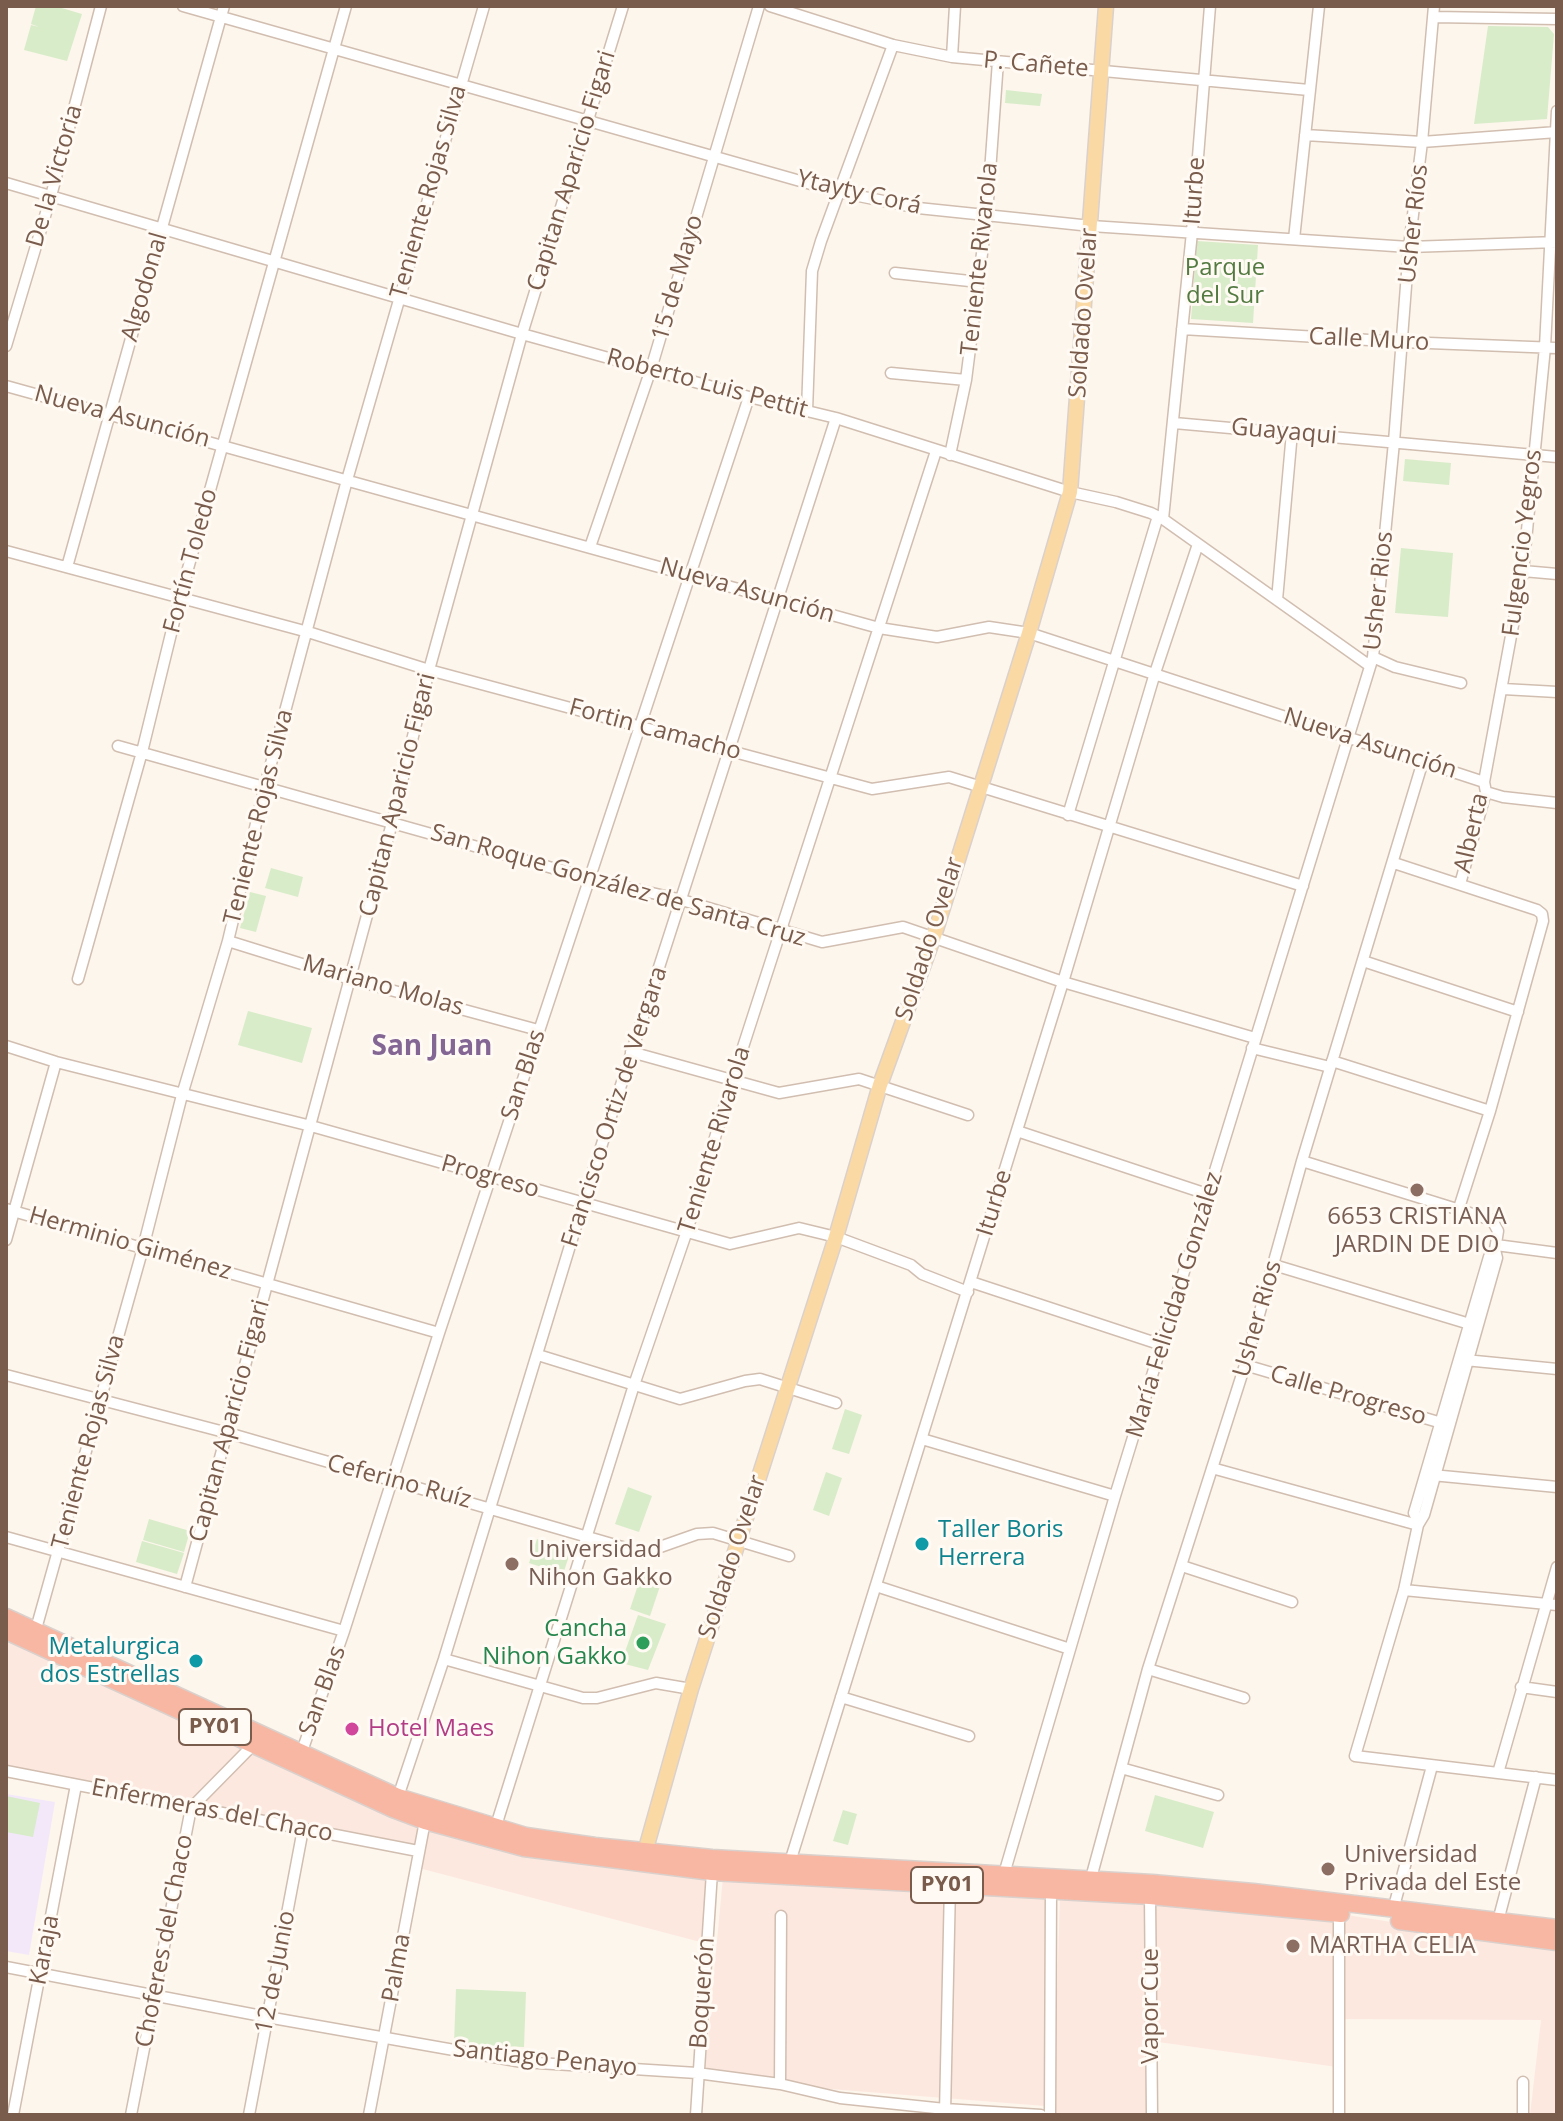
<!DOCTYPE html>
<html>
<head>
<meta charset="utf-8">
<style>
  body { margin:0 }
  #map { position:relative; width:1563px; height:2121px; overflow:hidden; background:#fdf6ec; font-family:"Open Sans",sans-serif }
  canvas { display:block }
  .frame { position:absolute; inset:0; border:8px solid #7a5c4d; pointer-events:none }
</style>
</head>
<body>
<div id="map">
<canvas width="1563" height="2121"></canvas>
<div class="frame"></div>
</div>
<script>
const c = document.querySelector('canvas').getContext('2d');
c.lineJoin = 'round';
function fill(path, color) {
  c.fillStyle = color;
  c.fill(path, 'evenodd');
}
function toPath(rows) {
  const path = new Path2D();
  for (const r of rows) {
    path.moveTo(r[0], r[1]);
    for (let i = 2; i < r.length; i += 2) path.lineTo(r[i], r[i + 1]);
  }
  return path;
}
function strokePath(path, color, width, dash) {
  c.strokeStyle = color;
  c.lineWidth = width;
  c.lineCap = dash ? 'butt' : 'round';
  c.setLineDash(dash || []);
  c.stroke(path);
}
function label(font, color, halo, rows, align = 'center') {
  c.font = font + ' "Open Sans",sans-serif';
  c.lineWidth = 6;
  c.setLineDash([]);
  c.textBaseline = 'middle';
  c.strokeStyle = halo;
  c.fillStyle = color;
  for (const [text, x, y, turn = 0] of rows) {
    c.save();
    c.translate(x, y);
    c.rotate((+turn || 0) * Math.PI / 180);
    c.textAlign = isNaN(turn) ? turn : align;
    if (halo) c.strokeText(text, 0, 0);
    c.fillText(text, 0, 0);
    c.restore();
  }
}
fill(toPath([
  [6,1638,248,1746,188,1805,6,1770],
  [253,1749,432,1829,707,1877,708,1944,415,1867,417,1852,191,1808],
  [723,1877,1057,1896,1045,2106,704,2079],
  [1060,1897,1334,1913,1557,1948,1557,2115,1530,2115,1541,2020,1339,2019,1337,2067,1151,2041,1151,2115,1053,2115]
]), '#fde8e0');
fill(toPath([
  [6,1794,55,1802,29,1955,6,1951]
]), '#f3e8fa');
fill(toPath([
  [36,6,55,6,82,14,67,61,24,50,31,25,39,27,31,24],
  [1488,26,1548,27,1554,34,1547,119,1474,124],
  [1006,90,1042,94,1040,106,1005,103],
  [1197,241,1258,245,1253,323,1191,319],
  [1405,459,1451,463,1449,485,1403,481],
  [1401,548,1453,553,1448,617,1395,613],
  [271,868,303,877,298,897,265,888],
  [250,892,266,896,256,932,240,928],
  [248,1011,312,1028,302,1063,238,1045],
  [845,1409,862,1415,849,1454,832,1449],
  [826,1472,842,1478,829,1516,813,1510],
  [628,1487,652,1496,639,1532,615,1524],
  [149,1519,190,1531,184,1552,143,1540],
  [537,1539,571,1550,563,1574,529,1563],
  [142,1541,184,1553,177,1574,136,1562],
  [643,1570,663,1577,650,1616,630,1609],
  [638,1615,666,1624,648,1670,621,1663],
  [1155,1795,1214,1812,1203,1848,1145,1831],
  [6,1796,40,1803,33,1837,6,1832],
  [843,1810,857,1814,848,1845,833,1841],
  [456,1989,526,1992,524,2047,454,2044]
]), '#d8ecc9');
const minor = toPath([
  [183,6,839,192,918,208,1091,226,1409,247,1557,242],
  [770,6,893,45,952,57,1309,90],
  [1433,17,1557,19],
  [952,57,955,6],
  [1305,135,1422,142,1557,132],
  [6,183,522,334,749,397,836,418,1070,492,1116,502,1151,513,1163,519,1370,666],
  [1294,239,1319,6],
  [895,273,979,282],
  [1182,329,1403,342,1557,348],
  [6,346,51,196,101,6],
  [891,373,966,380],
  [6,386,879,628,937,637,989,627,1029,633,1484,782],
  [807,411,812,271,821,241,893,45],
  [1174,423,1557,457],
  [950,455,966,380,987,214,998,61],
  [1163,519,1192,232,1210,6],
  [590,547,651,369,759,6],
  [6,551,308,632,429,670,872,789,949,777,1303,886],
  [67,567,224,6],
  [1523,571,1557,574],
  [1277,600,1292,432],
  [1373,657,1395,667,1461,683],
  [1503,689,1557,692],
  [118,746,588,878,682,900,822,942,903,927,1063,982,1255,1038],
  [1486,792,1503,797,1557,803],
  [1068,815,1158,516],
  [1394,863,1537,910,1542,914,1543,921,1490,1111,1459,1208],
  [1460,884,1486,792,1484,782,1523,571,1545,347,1557,111],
  [228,941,350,979,538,1030],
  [1363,961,1518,1012],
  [78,979,142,752,180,597,346,6],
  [6,1046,56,1062,311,1126,730,1244,799,1228,836,1237,911,1265,922,1274,968,1292],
  [1252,1048,1330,1067],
  [631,1052,779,1093,859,1079,968,1115],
  [1332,1061,1490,1111],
  [1017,1131,1210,1195],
  [1302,1161,1492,1220,1498,1231,1495,1250,1497,1258,1424,1515,1418,1525,1404,1590,1355,1756,1557,1780],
  [6,1209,439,1333],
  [6,1240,56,1062],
  [1496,1245,1557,1253],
  [1274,1265,1473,1325],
  [971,1282,1162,1345],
  [538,1355,680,1399,745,1381,760,1379,836,1403],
  [1465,1360,1557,1369],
  [1245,1365,1445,1424],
  [6,1375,228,1433,643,1553,697,1534,713,1533,789,1556],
  [922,1439,1115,1496],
  [1212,1468,1418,1525],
  [1432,1475,1557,1487],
  [1419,1522,1414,1513,1489,1257,1495,1250],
  [6,1537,344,1631],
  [1182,1566,1292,1602],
  [876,1586,1070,1649],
  [185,1587,392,823,429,670,522,334,623,6],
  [1404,1590,1557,1605],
  [36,1629,143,1248,182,1095,228,941,265,786,347,480,484,6],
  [444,1659,583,1698,597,1698,656,1683,691,1689],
  [1148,1669,1244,1698],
  [1521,1687,1557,1692],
  [841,1697,969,1736],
  [301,1754,344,1631,439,1333,749,397],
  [1121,1768,1218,1795],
  [6,1771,418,1851],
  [1498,1773,1557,1567],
  [398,1797,444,1659,583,1203,836,418],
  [495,1829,634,1385,687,1231,732,1081,936,451],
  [790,1862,1063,982,1155,673,1198,544],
  [1004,1874,1115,1496,1373,657,1394,442,1409,247,1422,142,1434,6],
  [1091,1878,1148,1669,1245,1365,1302,1161,1423,761],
  [1150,1896,1152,2115],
  [1393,1910,1432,1766],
  [1498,1921,1536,1777],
  [6,1967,267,2017,522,2062,697,2073,780,2084,840,2098,945,2109,1041,2115],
  [780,2084,781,1916],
  [945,2113,950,1885],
  [13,2115,76,1785],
  [131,2115,191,1808,254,1744],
  [249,2115,303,1829],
  [369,2115,425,1821],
  [696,2115,712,1872],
  [1050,2115,1051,1890],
  [1339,2115,1339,1913],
  [1523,2115,1523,2082]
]);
const major = toPath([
  [645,1852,691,1689,836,1237,880,1085,934,936,1029,633,1070,492,1106,6]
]);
const highway = toPath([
  [6,1617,398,1797,526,1836,595,1846,712,1858,1152,1883,1253,1892,1557,1928],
  [6,1631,393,1809,425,1821,524,1848,712,1872,1150,1896,1341,1914],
  [1399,1921,1557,1942]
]);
strokePath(minor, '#d1beb0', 13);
strokePath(major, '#dad1cd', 17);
strokePath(highway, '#dad1cd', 19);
strokePath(minor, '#fff', 10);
strokePath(major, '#fbd9a5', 14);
strokePath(highway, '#f7b7a3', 16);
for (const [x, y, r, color] of [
  [1417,1190,8,"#8d6e63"],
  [922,1544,8,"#0f9aa8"],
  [512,1564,8,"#8d6e63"],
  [643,1643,8,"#2e9e5b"],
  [196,1661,8,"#0f9aa8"],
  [352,1729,8,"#d1479c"],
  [1328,1869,8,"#8d6e63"],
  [1293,1946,8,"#8d6e63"]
]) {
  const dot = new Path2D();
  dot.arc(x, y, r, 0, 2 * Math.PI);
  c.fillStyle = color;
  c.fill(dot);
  strokePath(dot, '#fffaf3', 3);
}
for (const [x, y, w] of [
  [215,1727,72],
  [947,1885,72]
]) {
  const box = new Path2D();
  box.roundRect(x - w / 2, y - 18, w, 36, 6);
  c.fillStyle = '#fffaf3';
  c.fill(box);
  strokePath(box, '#7a5c4d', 2);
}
label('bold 22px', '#7a5c4d', null, [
  ["PY01",215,1727],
  ["PY01",947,1885]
]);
label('24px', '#7a5c4d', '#fffaf3', [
  ["P. Cañete",1036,65,5],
  ["Capitan Aparicio Figari",572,171,-73],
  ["De la Victoria",55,176,-74],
  ["Iturbe",1195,191,-86],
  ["Teniente Rojas Silva",429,192,-74],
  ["Ytayty Corá",859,193,13],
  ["Usher Ríos",1414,224,-84],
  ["Teniente Rivarola",980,259,-84],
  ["15 de Mayo",678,278,-74],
  ["Algodonal",145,287,-74],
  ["Soldado Ovelar",1084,313,-86],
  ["Calle Muro",1369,340,3],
  ["Roberto Luis Pettit",707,384,15],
  ["Nueva Asunción",122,417,15],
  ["Guayaqui",1284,432,5],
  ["Fulgencio Yegros",1523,543,-83],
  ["Fortín Toledo",191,561,-75],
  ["Nueva Asunción",747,591,16],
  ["Usher Rios",1379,591,-84],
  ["Fortin Camacho",655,730,15],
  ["Nueva Asunción",1370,744,18],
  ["Capitan Aparicio Figari",398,795,-76],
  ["Teniente Rojas Silva",259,817,-76],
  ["Alberta",1472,833,-77],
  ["San Roque González de Santa Cruz",618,886,16],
  ["Soldado Ovelar",930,939,-72],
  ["Mariano Molas",383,986,16],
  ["San Blas",524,1075,-72],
  ["Francisco Ortiz de Vergara",615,1107,-72],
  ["Teniente Rivarola",715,1140,-73],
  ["Progreso",490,1177,16],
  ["Iturbe",995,1203,-73],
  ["Herminio Giménez",130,1244,16],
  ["María Felicidad González",1175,1305,-73],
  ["Usher Rios",1258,1319,-74],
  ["Calle Progreso",1348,1396,16],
  ["Capitan Aparicio Figari",230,1421,-75],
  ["Teniente Rojas Silva",89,1442,-75],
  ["Ceferino Ruíz",399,1482,15],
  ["Soldado Ovelar",733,1557,-72],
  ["San Blas",323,1691,-70],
  ["Enfermeras del Chaco",212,1811,11],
  ["Choferes del Chaco",165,1941,-79],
  ["Karaja",45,1950,-79],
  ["Palma",397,1968,-80],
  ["12 de Junio",276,1972,-79],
  ["Boquerón",703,1993,-86],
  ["Vapor Cue",1151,2006,-90],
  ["Santiago Penayo",545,2059,6]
]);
label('24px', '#537a41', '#fffaf3', [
  ["Parque",1225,268],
  ["del Sur",1225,296]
]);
label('24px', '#785e54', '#fffaf3', [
  ["6653 CRISTIANA",1417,1217,"center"],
  ["JARDIN DE DIO",1417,1245,"center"],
  ["Universidad",528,1550],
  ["Nihon Gakko",528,1578],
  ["Universidad",1344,1855],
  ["Privada del Este",1344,1883],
  ["MARTHA CELIA",1309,1946]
], 'left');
label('24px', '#0d838f', '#fffaf3', [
  ["Taller Boris",938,1530],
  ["Herrera",938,1558],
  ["Metalurgica",180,1647,"right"],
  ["dos Estrellas",180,1675,"right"]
], 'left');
label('24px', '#27864d', '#fffaf3', [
  ["Cancha",627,1629],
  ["Nihon Gakko",627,1657]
], 'right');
label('24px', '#b23c85', '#fffaf3', [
  ["Hotel Maes",368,1729]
], 'left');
label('bold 28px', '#846695', '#fffaf3', [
  ["San Juan",432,1047]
]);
</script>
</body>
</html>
